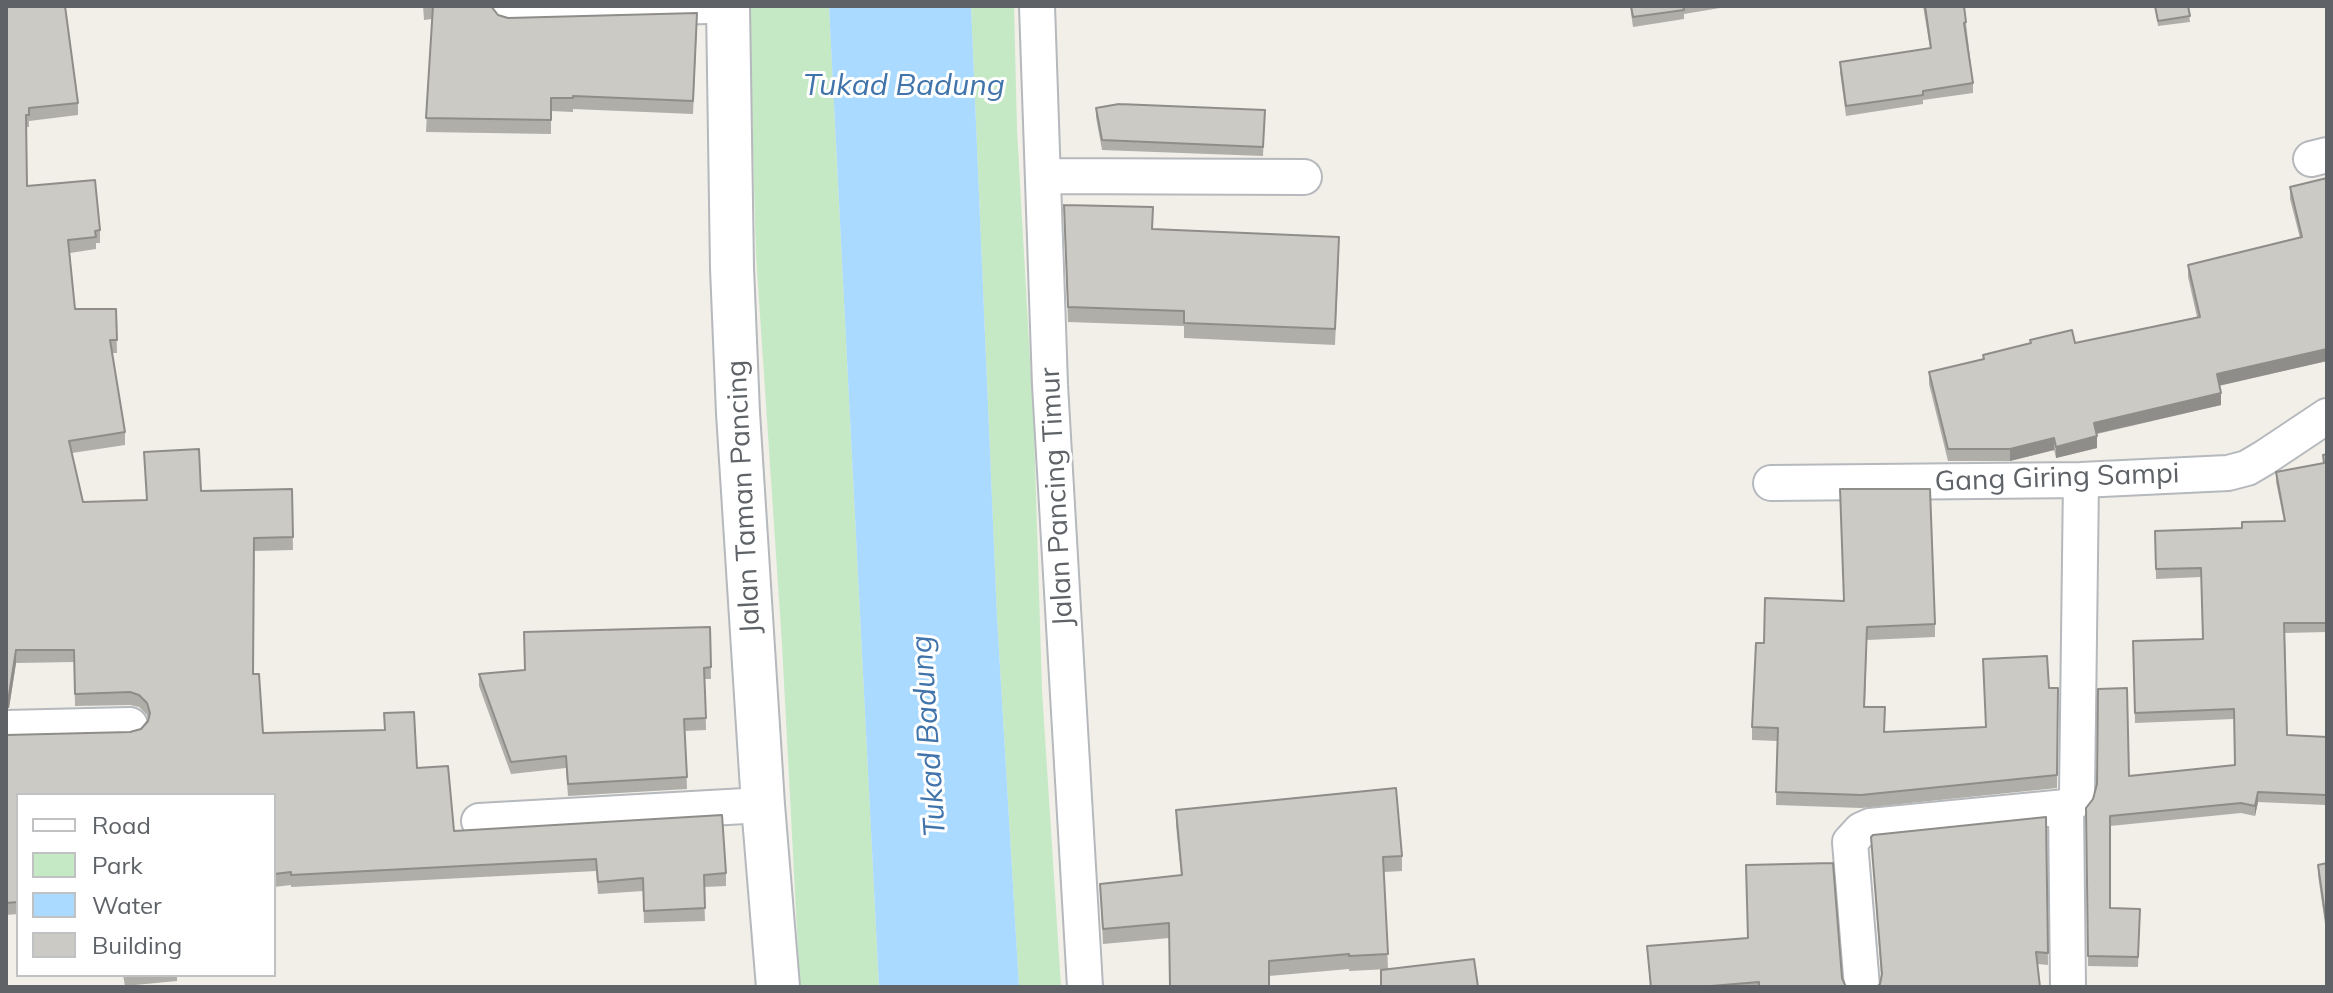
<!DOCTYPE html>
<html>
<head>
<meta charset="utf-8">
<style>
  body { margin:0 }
  #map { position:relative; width:2333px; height:993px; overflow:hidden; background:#f1efe8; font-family:Mulish,sans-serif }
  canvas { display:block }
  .frame { position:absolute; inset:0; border:8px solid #5f6368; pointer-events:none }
  .legend { position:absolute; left:16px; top:793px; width:260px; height:184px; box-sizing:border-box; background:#fff; border:2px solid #bfc1c3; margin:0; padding:10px 14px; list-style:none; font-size:24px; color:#5f6368 }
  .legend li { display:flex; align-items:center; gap:16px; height:40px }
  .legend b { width:40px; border:2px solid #bfc1c3 }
</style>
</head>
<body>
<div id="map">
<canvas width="2333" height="993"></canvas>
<div class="frame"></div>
<ul class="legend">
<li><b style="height:10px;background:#fff"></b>Road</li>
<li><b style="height:22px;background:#c5e8c5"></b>Park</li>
<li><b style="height:22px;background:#aadaff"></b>Water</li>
<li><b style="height:22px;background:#cccac5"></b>Building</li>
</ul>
</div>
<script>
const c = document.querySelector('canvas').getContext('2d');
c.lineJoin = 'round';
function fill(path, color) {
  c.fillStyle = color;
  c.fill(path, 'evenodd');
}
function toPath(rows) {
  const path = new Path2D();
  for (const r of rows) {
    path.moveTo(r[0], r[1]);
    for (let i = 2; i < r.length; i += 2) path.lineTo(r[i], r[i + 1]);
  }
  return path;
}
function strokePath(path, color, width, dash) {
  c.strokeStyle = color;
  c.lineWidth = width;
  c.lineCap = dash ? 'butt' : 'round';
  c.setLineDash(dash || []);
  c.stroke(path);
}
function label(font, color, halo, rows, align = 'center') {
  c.font = font + ' Mulish,sans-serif';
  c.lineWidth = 6;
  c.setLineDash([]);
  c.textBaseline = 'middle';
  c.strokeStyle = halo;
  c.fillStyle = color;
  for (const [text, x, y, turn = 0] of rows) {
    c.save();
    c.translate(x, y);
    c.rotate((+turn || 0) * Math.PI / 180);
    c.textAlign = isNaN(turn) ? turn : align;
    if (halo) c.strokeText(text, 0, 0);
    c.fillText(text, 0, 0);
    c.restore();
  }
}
fill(toPath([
  [749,6,829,6,879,987,800,987,782,644,756,255],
  [971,6,1014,6,1017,130,1034,431,1042,690,1061,987,1019,987,997,617]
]), '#c5e8c5');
fill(toPath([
  [829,6,971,6,997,617,1019,987,879,987]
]), '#aadaff');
const minor = toPath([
  [1037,6,1050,385,1085,987],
  [508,11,708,6],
  [2311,159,2327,155],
  [1043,176,1304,177],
  [1771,483,2081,480,2228,473,2247,468,2264,458,2327,416],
  [6,728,130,725],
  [2066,807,2068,987],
  [479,821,763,805],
  [1862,987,1850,842,1861,830,1870,826,2066,807,2074,802,2077,794,2081,480]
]);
const tertiary = toPath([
  [728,6,732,268,738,413,763,805,778,987]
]);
strokePath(minor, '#b5b8bc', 38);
strokePath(tertiary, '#b5b8bc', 46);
strokePath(minor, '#fff', 34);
strokePath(tertiary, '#fff', 42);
fill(toPath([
  [6,6,78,103,78,115,29,121,29,127,26,127,27,186,100,230,100,243,96,243,96,249,70,253,75,309,116,309,117,353,112,353,125,432,125,445,72,453,83,502,147,500,144,452,201,491,292,489,293,550,254,551,253,674,263,733,417,768,454,831,726,873,726,886,704,887,705,921,644,923,643,891,598,894,596,871,291,887,291,885,274,887,274,795,18,795,18,914,6,915,6,735,130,732,141,729,148,719,147,715,139,707,130,705,75,706,74,662,16,663,9,708],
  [423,6,491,6,498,15,508,18,697,26,693,114,573,109,573,112,551,111,551,134,426,132,432,19,424,20],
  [1630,6,1732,6,1684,14,1684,19,1633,27],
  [1923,6,1964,6,1973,83,1973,93,1923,100,1923,104,1846,116,1840,72,1840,62,1930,48],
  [2155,6,2188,6,2190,22,2158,26],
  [1096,108,1265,110,1263,156,1102,150,1096,117],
  [2327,178,2327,361,2219,386,2221,405,2097,434,2097,448,2056,458,2054,450,2010,461,1948,461,1929,384,1929,372,1983,359,1983,355,2030,344,2030,340,2075,343,2197,317,2188,277,2188,265,2300,238,2290,199,2290,187],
  [1064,220,1339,252,1335,345,1184,338,1184,326,1068,322],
  [2327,454,2327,632,2285,633,2287,735,2327,737,2326,805,2258,802,2255,816,2241,813,2110,826,2110,908,2140,909,2138,967,2088,966,2086,808,2129,776,2235,765,2234,719,2135,723,2133,641,2203,639,2201,577,2156,579,2155,531,2242,528,2284,521,2276,482,2276,472,2323,463,2323,455],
  [1765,598,1935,624,1935,637,1867,640,1865,707,1884,732,1986,727,2049,688,2058,688,2057,788,1861,808,1776,805,1777,741,1752,740,1752,727,1764,643],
  [710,627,711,679,705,679,706,730,685,731,687,789,568,796,566,768,511,774,479,686,479,674,525,670],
  [1176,810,1402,856,1402,871,1384,872,1388,969,1349,971,1349,969,1269,976,1169,938,1103,944,1100,884,1181,875,1176,825],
  [2046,817,2048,965,2038,964,1880,984,1881,977,1871,837],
  [2327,863,2327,938,2318,875,2318,865],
  [1647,946,1842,978,1846,987,1650,987],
  [123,975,177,975,177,981,125,986]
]), '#afaea9');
fill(toPath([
  [2327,349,2327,361,2217,386,2217,374],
  [2221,393,2221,405,2094,434,2094,423],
  [2097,436,2097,448,2056,458,2056,447],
  [2054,438,2054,450,2010,461,2010,449],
  [16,650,16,663,9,708,6,708,6,696],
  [2258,792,2258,802,2255,816,2255,806]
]), '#8f8d8a');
const building = toPath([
  [6,6,65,6,78,103,29,108,29,115,26,115,27,186,95,180,100,230,95,231,96,237,68,240,75,309,116,309,117,340,110,340,125,432,69,441,83,502,147,500,144,452,199,449,201,491,292,489,293,537,254,538,253,674,259,674,263,733,385,730,384,713,414,712,417,768,448,766,454,831,722,815,726,873,704,875,705,908,644,911,643,878,598,882,596,859,291,875,291,872,274,874,274,795,18,795,18,902,6,903,6,735,130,732,141,729,148,721,150,713,147,703,139,695,130,692,75,694,74,650,16,650,9,695,6,696,6,6],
  [433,6,491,6,498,15,508,18,697,13,693,101,573,96,573,98,551,98,551,120,426,118,433,6],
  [1631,6,1683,6,1684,10,1633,17,1631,6],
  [1925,6,1964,6,1966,22,1964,23,1973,83,1923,91,1923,95,1846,106,1840,62,1931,48,1925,6],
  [2155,6,2188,6,2190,16,2158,21,2155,6],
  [1119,104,1265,110,1263,147,1102,140,1096,108,1119,104],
  [2327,178,2327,349,2217,374,2221,393,2094,423,2097,436,2056,447,2054,438,2010,449,1948,449,1929,372,1984,359,1983,355,2031,343,2030,340,2072,330,2075,343,2200,317,2188,265,2302,237,2290,187,2327,178],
  [1064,205,1153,207,1152,229,1339,237,1335,329,1184,323,1184,311,1068,307,1064,205],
  [2327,454,2327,623,2284,623,2287,735,2327,737,2327,820,2326,795,2258,792,2255,806,2241,803,2110,816,2110,908,2140,909,2138,957,2088,956,2086,808,2093,799,2097,784,2098,689,2127,688,2129,776,2235,765,2234,709,2135,713,2133,641,2203,639,2201,568,2156,569,2155,531,2242,528,2242,522,2285,521,2276,472,2324,463,2323,455,2327,454],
  [1840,489,1930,489,1935,624,1867,627,1864,707,1885,707,1884,732,1986,727,1983,659,2047,656,2049,688,2058,688,2057,775,1861,795,1776,792,1778,728,1752,727,1756,643,1764,643,1765,598,1844,601,1840,489],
  [710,627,711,667,704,668,706,718,684,719,687,777,568,784,566,756,511,762,479,674,525,670,524,632,710,627],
  [1396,788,1402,856,1383,857,1388,954,1349,956,1349,954,1269,961,1269,987,1170,987,1169,923,1103,929,1100,884,1182,875,1176,810,1396,788],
  [2046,817,2048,953,2036,952,2040,987,1877,987,1880,984,1882,974,1871,837,1873,835,2046,817],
  [1833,863,1842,978,1846,987,1759,987,1759,982,1699,987,1651,987,1647,946,1748,938,1746,865,1833,863],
  [2327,863,2327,928,2318,865,2327,863],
  [1474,959,1478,987,1381,987,1381,970,1474,959],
  [1549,986,1583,986,1583,987,1549,987,1549,986]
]);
fill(building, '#cccac5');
strokePath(building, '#8f8d8a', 2);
label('28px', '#5f6368', '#fff', [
  ["Gang Giring Sampi",2057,478,-2],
  ["Jalan Taman Pancing",744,497,-93],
  ["Jalan Pancing Timur",1057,497,-93]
]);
label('italic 30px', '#4174aa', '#fff', [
  ["Tukad Badung",904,86],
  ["Tukad Badung",929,736,-94]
]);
</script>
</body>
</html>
